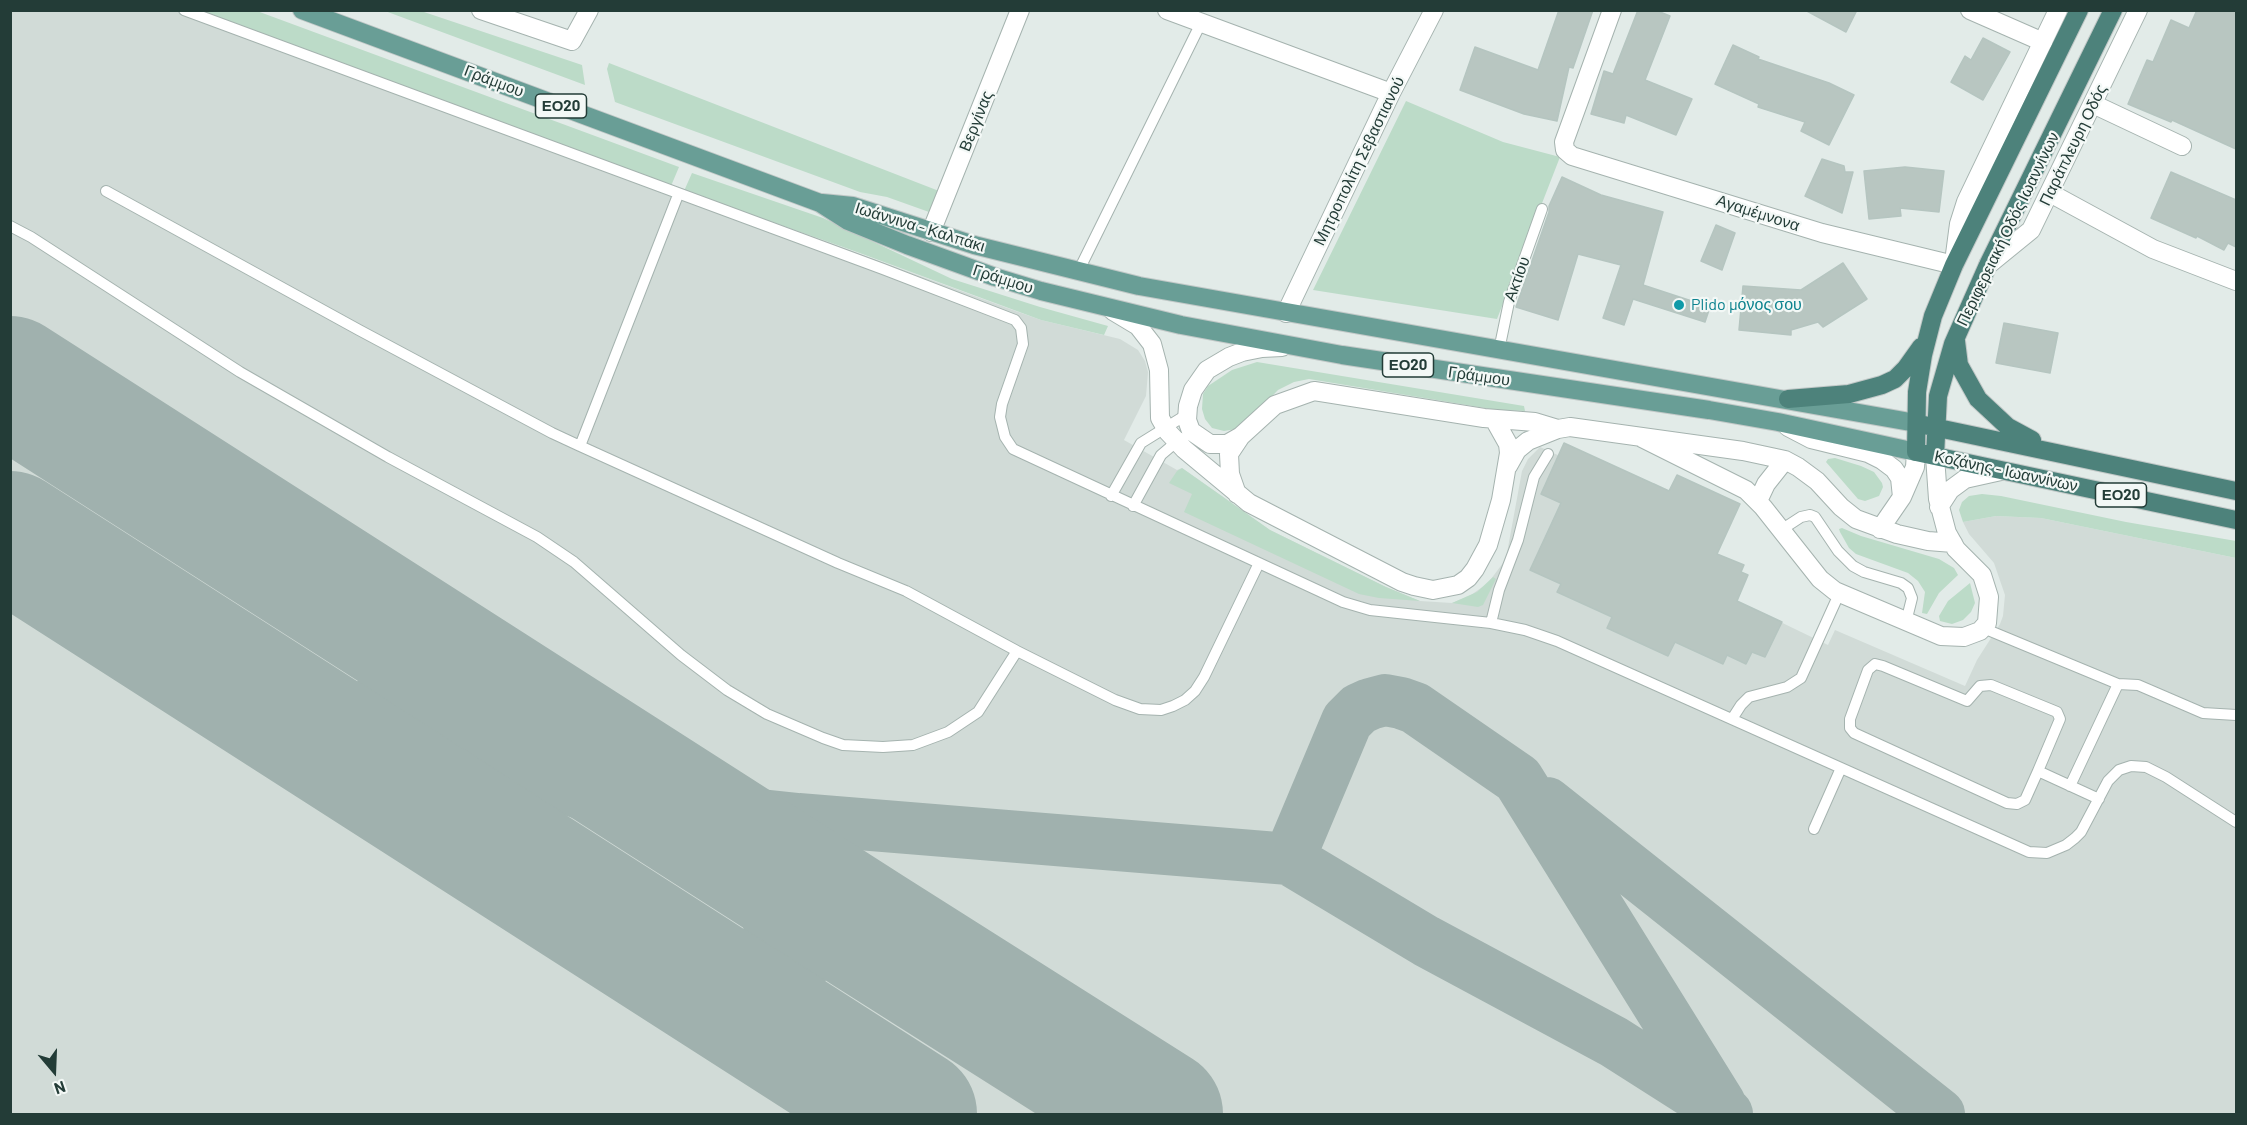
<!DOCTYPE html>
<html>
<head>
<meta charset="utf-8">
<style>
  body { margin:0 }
  #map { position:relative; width:2247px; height:1125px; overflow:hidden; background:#e2ebe8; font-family:Barlow,sans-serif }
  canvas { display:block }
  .frame { position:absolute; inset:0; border:12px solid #233c37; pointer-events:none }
  .north { position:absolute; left:24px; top:1041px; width:60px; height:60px; -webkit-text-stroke:4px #f3f8f6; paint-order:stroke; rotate:161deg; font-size:16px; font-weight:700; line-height:24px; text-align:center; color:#233c37 }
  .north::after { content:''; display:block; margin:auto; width:21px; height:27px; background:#233c37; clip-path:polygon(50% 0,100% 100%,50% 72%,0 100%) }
</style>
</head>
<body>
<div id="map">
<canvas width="2247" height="1125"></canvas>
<div class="frame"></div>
<div class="north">N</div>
</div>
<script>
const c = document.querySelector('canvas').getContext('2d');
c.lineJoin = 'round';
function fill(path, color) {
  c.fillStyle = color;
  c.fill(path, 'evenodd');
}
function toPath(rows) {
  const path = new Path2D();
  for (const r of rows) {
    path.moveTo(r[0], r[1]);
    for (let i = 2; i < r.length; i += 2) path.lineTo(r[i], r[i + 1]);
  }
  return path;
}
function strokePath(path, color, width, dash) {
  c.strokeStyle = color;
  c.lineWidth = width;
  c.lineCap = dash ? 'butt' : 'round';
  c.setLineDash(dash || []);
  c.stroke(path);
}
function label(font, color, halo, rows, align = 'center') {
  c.font = font + ' Barlow,sans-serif';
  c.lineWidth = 4.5;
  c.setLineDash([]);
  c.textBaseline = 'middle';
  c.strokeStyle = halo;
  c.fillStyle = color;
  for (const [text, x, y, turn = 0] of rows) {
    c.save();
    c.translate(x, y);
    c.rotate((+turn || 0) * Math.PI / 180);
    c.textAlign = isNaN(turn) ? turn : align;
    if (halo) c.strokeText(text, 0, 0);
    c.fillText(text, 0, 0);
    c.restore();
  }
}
fill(toPath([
  [10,11,200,11,1010,309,1041,320,1120,339,1138,350,1145,361,1148,372,1146,396,1124,440,1177,470,1182,468,1270,530,1386,587,1420,601,1452,603,1471,595,1488,583,1503,563,1507,553,1522,471,1528,459,1540,447,1648,496,1654,483,1670,491,1677,475,1740,504,1717,554,1744,565,1741,572,1748,575,1737,601,1828,645,1835,630,1965,686,1977,660,2000,624,2003,616,2005,595,1994,563,1969,534,1963,522,1996,516,2041,518,2236,558,2236,1114,11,1114]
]), '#d1dbd7');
fill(toPath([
  [200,11,257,11,679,167,671,186],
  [385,11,421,11,582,65,585,85],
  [609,63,939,191,929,212,887,197,860,192,615,102,607,69],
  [1406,101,1503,142,1560,157,1497,319,1313,290],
  [692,173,823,218,952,279,1040,307,1108,326,1104,335,1041,320,857,252,684,191],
  [1257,362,1524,406,1525,411,1497,410,1309,379,1294,382,1278,390,1254,415,1236,429,1224,431,1212,428,1205,419,1202,409,1203,394,1208,386,1232,370],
  [1835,458,1861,466,1874,472,1882,483,1883,487,1879,496,1865,501,1858,499,1826,462,1828,459],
  [1182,468,1270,530,1386,587,1420,601,1379,598,1359,594,1184,512,1192,494,1169,483,1177,471],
  [1982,494,2001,496,2126,522,2236,541,2236,558,2041,518,1996,516,1963,522,1959,510,1962,502,1969,496],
  [1842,528,1861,536,1939,559,1954,568,1958,575,1939,593,1927,614,1922,613,1925,592,1918,581,1908,573,1856,554,1849,548,1840,532,1839,529],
  [1493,577,1496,579,1483,605,1478,607,1452,603,1477,592],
  [1970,583,1975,603,1971,612,1963,620,1952,624,1940,621,1939,616,1948,601]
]), '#bcdbc8');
strokePath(toPath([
  [378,697,512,772,580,793,620,800,798,819,1289,859,1426,941,1614,1042,1727,1114],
  [1547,803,1939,1114],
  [1289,859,1347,721,1359,709,1370,704,1385,700,1401,703,1415,708,1518,779,1720,1104],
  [802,970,785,958,777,945,769,924,766,910,769,870,778,854,796,840,812,833,845,828]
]), '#a0b1ae', 52);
strokePath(toPath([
  [10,381,869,931,1158,1114],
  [10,536,912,1114]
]), '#a0b1ae', 130);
const building = toPath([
  [1559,10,1593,10,1573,68,1569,67,1557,121,1524,114,1460,90,1475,47,1538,70,1559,10],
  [1638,10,1655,10,1670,16,1645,80,1692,99,1676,135,1626,115,1624,123,1591,114,1604,71,1613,74,1638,10],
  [1805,10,1857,10,1846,32,1805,10],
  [2197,10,2236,10,2236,149,2172,120,2171,122,2128,104,2147,60,2153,62,2171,20,2189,28,2197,10],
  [1983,38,2010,52,1983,100,1951,82,1965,56,1971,60,1983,38],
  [1733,45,1759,57,1758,59,1829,83,1854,95,1829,145,1801,131,1805,122,1758,107,1759,104,1715,84,1733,45],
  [1822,159,1844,166,1845,172,1853,172,1842,213,1805,196,1822,159],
  [1905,167,1944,171,1939,212,1900,208,1901,216,1869,219,1864,171,1905,167],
  [2171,172,2236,200,2236,247,2228,243,2224,250,2197,236,2196,238,2151,218,2171,172],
  [1562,177,1601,195,1663,212,1643,285,1710,307,1705,322,1633,299,1624,325,1603,318,1621,265,1578,254,1558,320,1516,307,1549,212,1549,206,1562,177],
  [1716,225,1735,233,1722,270,1701,261,1716,225],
  [1843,263,1867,299,1823,327,1818,322,1791,330,1791,335,1739,330,1743,286,1801,290,1843,263],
  [2004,323,2058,333,2050,373,1996,363,2004,323],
  [1564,443,1669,491,1677,475,1740,504,1717,554,1744,565,1741,572,1748,575,1737,601,1782,622,1765,657,1752,652,1746,664,1727,655,1723,664,1675,642,1668,656,1607,628,1612,617,1557,592,1561,584,1530,570,1561,503,1541,494,1564,443]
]);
fill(building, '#b8c6c1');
strokePath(building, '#b5c5c0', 1.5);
const service = toPath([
  [184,10,883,269,1015,320,1021,328,1023,344,1002,404,1000,417,1005,437,1013,449,1343,602,1370,610,1491,623,1525,630,1557,641,2029,852,2047,853,2066,845,2075,838,2081,832,2108,781,2119,770,2131,766,2146,767,2166,777,2236,822],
  [106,191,359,330,552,433,580,446],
  [678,195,580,446,838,563,906,591,1017,651,1115,700,1140,709,1161,710,1173,706,1185,700,1195,691,1204,677,1259,563],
  [10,226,31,237,240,372,388,457,537,537,574,562,681,655,727,690,767,714,823,738,843,745,883,747,913,745,948,732,978,712,1017,651],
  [1078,272,1201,23],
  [1499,350,1509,302,1542,209],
  [1111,496,1141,443,1186,415],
  [1133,506,1161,455,1181,438],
  [1781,530,1801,517,1810,515,1815,517,1838,551,1853,566,1864,572,1901,583,1908,588,1912,598,1906,622],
  [1491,623,1499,590,1518,540,1534,477,1548,454],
  [1983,628,2118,684,2138,685,2203,713,2236,715],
  [1732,719,1741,705,1749,697,1787,687,1801,678,1839,594],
  [2038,771,2025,800,2017,804,2007,803,1854,733,1850,728,1850,719,1868,670,1875,664,1883,666,1967,701,1980,686,1991,685,2057,712,2060,719,2038,771,2099,799],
  [2070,786,2118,684],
  [1814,829,1841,768]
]);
const minor = toPath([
  [481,10,572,41,589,10],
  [1167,10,1391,93],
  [1612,10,1564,142,1565,150,1572,156,1822,233,1954,265],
  [1970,10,2043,42],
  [2093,104,2182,146],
  [2050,193,2153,249,2236,281],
  [931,232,1020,10],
  [1113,311,1138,326,1152,344,1159,370,1160,418,1168,432,1184,449,1249,503,1402,582,1414,586,1433,590,1458,585,1468,578,1475,569,1488,545,1501,500,1509,453,1508,444,1494,419],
  [1286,313,1391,93,1434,10],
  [1282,347,1262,348,1242,352,1229,357,1207,370,1193,390,1188,406,1187,420,1191,431,1210,444,1227,444,1241,436,1275,405,1314,391,1484,418,1535,422,1558,429],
  [1788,427,1811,439,1868,453,1882,460,1894,469,1900,478,1902,497],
  [1642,438,1746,490,1763,507,1820,579,1835,591,1941,636,1964,637,1980,631,1987,623,1989,597,1982,575,1956,549,1947,533,1938,499,1935,456],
  [1508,466,1517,450,1528,441,1558,429,1570,427,1743,451,1785,460,1798,467,1817,481,1841,507,1856,519,1897,534,1928,541,1953,543],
  [1237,494,1230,474,1229,454,1241,436],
  [1758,501,1766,484,1785,460],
  [1939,507,1950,490,1965,479,2001,471],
  [1880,529,1902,497,1915,467,1916,452]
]);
const tertiary = toPath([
  [1954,262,1959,224,1966,202,2058,10],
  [1988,265,2031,230,2138,10]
]);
const primary = toPath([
  [302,10,820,203,848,221,907,245,995,277,1041,291,1181,325,1342,355,1709,410,1778,422,1916,452],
  [822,203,853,206,974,245,1139,286,1916,423]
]);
const trunk = toPath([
  [2079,10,1954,265,1933,316,1923,355,1917,392,1916,452,2236,520],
  [1956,341,1959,365,1978,399,2008,427,2032,440],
  [1788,399,1849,394,1882,385,1895,379,1906,368,1921,347],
  [1924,425,2236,491],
  [1935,456,1938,396,1953,344,1988,265,2113,10]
]);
strokePath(service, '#a5b3af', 12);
strokePath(minor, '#a5b3af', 20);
strokePath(tertiary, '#a5b3af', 20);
strokePath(primary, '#c1c8c7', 20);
strokePath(trunk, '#c1c8c7', 20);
strokePath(service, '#fff', 10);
strokePath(minor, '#fff', 18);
strokePath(tertiary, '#fff', 18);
strokePath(primary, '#699e96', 18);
strokePath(trunk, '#4d827b', 18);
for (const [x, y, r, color] of [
  [1679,305,6,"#0f9aa8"]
]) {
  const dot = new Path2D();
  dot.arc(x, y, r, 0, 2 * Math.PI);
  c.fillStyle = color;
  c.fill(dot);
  strokePath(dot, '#f3f8f6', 2);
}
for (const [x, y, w] of [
  [561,106,51],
  [1408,365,51],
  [2121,495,51]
]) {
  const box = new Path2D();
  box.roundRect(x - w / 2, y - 12, w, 24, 4.5);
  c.fillStyle = '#f3f8f6';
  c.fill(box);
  strokePath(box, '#233c37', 1.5);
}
label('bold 15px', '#233c37', null, [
  ["ΕΟ20",561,106],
  ["ΕΟ20",1408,365],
  ["ΕΟ20",2121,495]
]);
label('16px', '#233c37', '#f3f8f6', [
  ["Γράμμου",494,81,21],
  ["Βεργίνας",976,121,-68],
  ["Παράπλευρη Οδός",2073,145,-64],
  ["Μητροπολίτη Σεβαστιανού",1359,161,-64],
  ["Αγαμέμνονα",1758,213,18],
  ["Ιωάννινα - Καλπάκι",920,227,17],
  ["Περιφερειακή Οδός Ιωαννίνων",2008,229,-64],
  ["Γράμμου",1003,279,18],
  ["Ακτίου",1517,279,-70],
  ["Γράμμου",1479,376,8],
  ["Κοζάνης - Ιωαννίνων",2006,471,12]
]);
label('16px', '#0d838f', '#f3f8f6', [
  ["Plido μόνος σου",1691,305]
], 'left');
</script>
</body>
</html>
